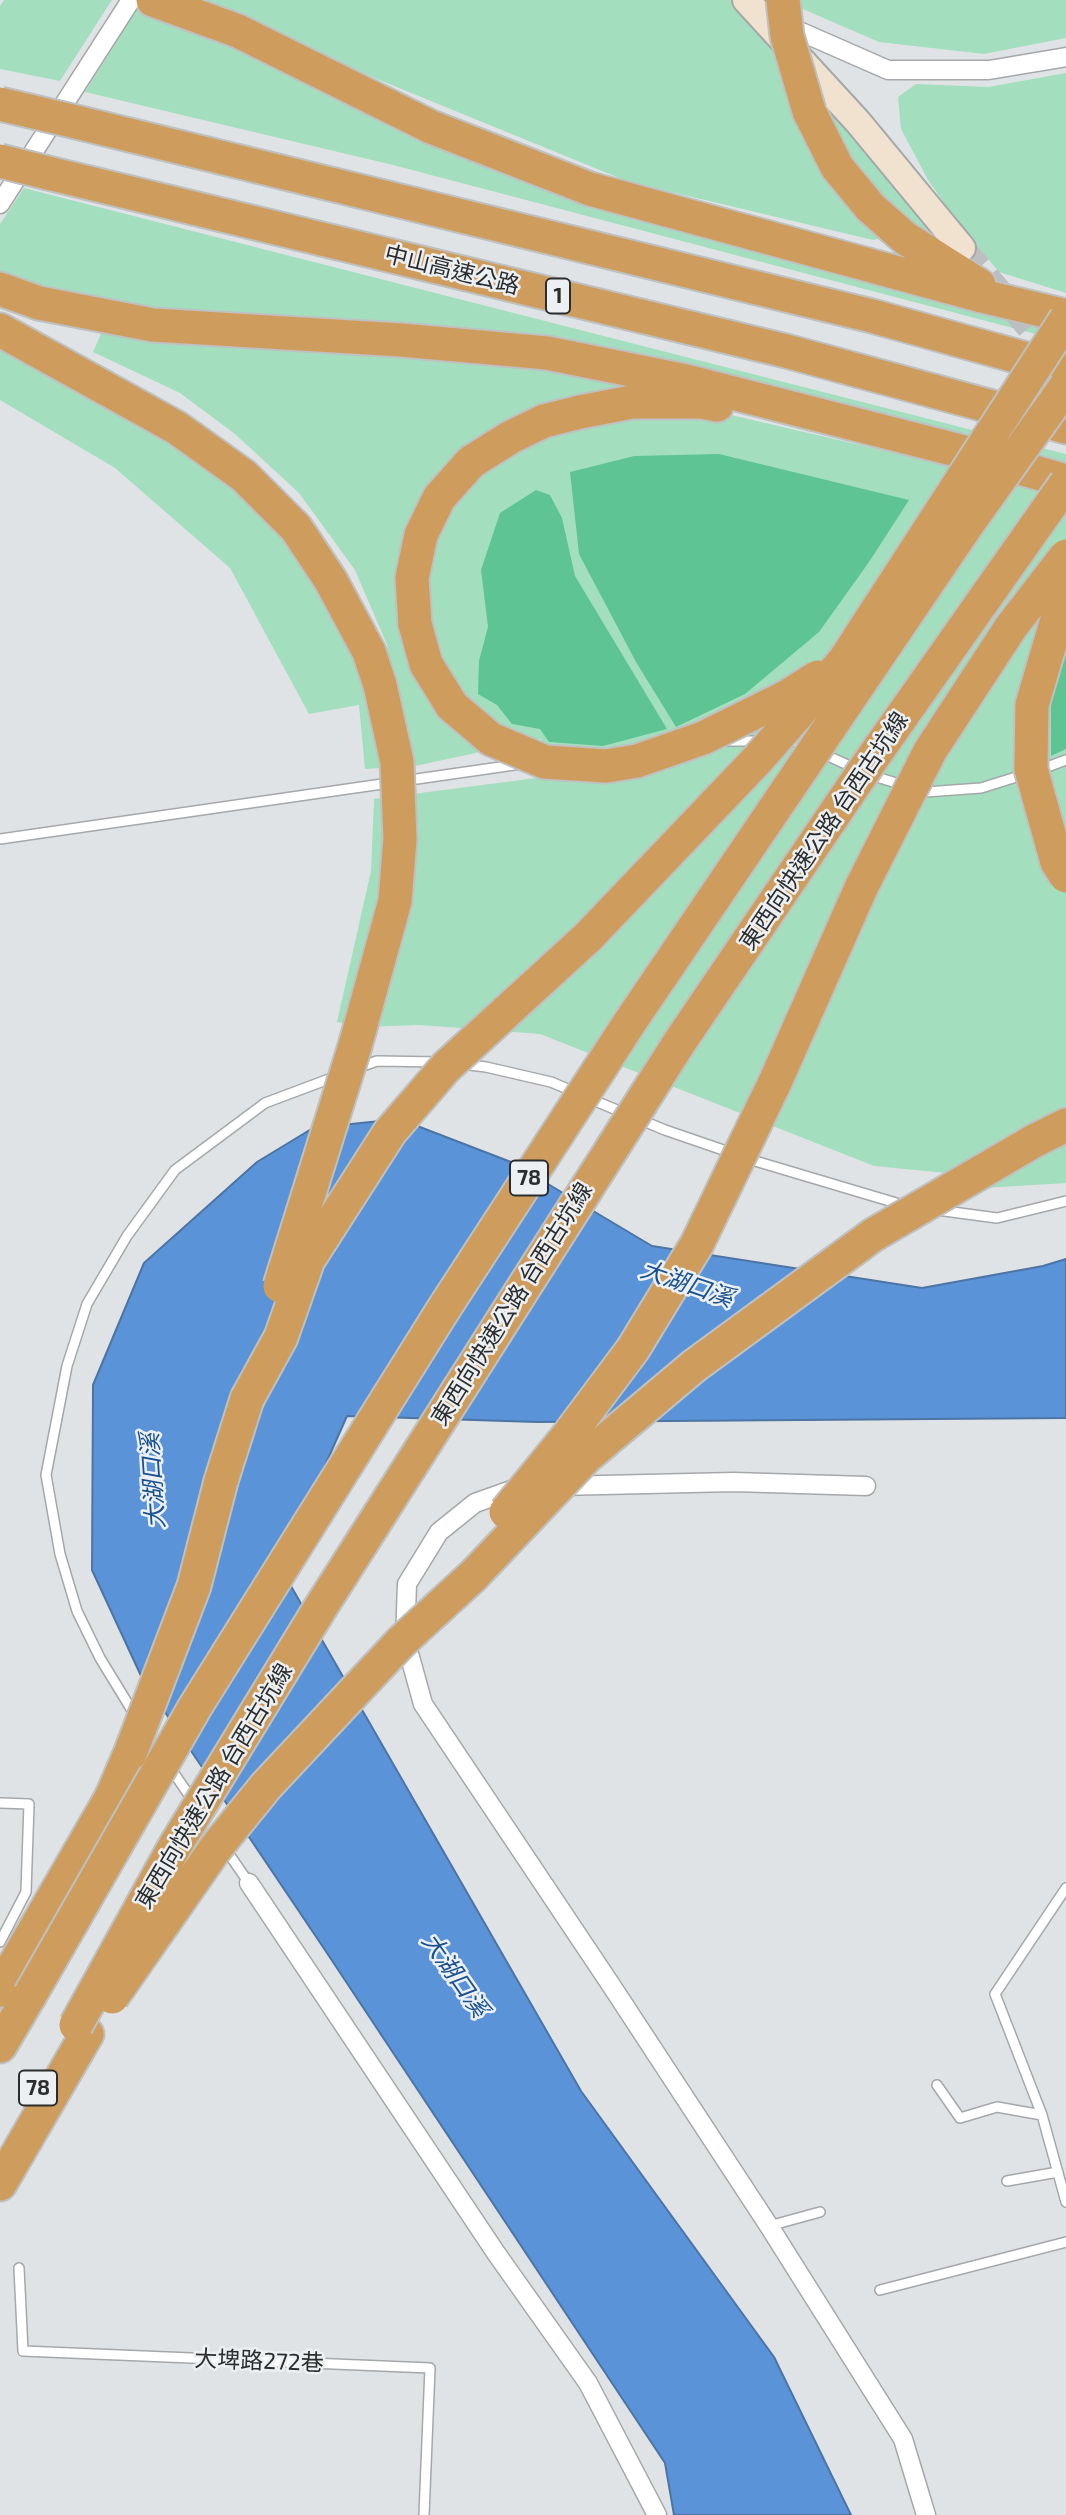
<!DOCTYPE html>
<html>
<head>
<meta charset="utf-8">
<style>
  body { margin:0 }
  canvas { display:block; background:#e0e3e5 }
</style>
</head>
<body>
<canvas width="1066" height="2515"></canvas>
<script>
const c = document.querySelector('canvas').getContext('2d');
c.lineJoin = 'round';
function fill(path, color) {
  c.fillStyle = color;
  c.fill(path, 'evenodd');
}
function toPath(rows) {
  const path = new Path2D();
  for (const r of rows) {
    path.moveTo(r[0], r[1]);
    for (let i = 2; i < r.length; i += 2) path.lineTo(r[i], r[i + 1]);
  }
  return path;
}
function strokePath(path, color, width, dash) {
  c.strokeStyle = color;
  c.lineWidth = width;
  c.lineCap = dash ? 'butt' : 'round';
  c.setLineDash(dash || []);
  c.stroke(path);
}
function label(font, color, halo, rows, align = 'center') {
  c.font = font + ' "Exo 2","Noto Sans TC",sans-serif';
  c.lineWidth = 5;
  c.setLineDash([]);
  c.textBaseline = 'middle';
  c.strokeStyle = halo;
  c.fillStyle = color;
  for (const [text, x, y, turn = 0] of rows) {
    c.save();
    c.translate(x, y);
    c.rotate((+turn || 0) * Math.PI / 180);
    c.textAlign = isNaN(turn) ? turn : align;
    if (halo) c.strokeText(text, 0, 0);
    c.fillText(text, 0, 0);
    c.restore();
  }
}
fill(toPath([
  [4,0,112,0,60,81,0,69,0,6],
  [143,0,734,0,819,79,928,229,873,240,629,182,377,79,247,20,477,162,1066,327,1066,342,393,165,85,92],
  [782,0,1066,0,1066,38,984,54,879,42],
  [1066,73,1066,293,999,272,961,227,928,180,901,129,898,97,916,84,988,87],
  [24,188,1066,454,1066,463,958,433,591,349,129,309,38,288,0,273,0,224],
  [0,326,255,482,361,655,388,647,355,570,299,493,235,434,180,393,93,352,103,329,563,366,659,384,447,474,400,621,433,620,425,580,436,523,462,486,510,449,600,417,658,410,731,415,938,463,1066,498,1066,1113,946,1173,874,1166,540,1034,419,1025,365,1027,337,1022,371,871,374,799,544,777,541,739,415,766,365,769,359,705,309,714,230,568,115,468,0,400],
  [1066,1138,1066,1183,984,1188]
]), '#a3dfbf');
fill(toPath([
  [719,454,909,500,869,562,819,632,745,694,676,727,636,662,579,554,570,472,634,456],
  [536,490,550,495,562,518,575,576,667,729,603,746,549,742,540,729,512,724,497,705,478,694,479,661,488,627,481,570,500,513],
  [1066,635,1066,749,1051,756,1051,675]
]), '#5ec494');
const water = toPath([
  [399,1119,511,1162,652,1246,922,1288,1043,1266,1066,1259,1066,1418,537,1422,347,1416,280,1567,581,2091,774,2357,851,2515,674,2515,665,2463,325,1950,142,1678,92,1570,93,1385,144,1263,257,1162,313,1128,399,1119]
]);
fill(water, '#5a93d8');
strokePath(water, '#4c74a5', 2);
strokePath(toPath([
  [962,248,1058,361]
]), '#bcbec0', 26, [26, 13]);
const lane = toPath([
  [723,741,761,741],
  [786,741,794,741,857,769],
  [1039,770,1066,760],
  [870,775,926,792,981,788,1026,774],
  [0,839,521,764],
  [461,1064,486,1067,551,1082,575,1092],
  [357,1068,377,1061,440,1062],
  [588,1098,665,1130,732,1153],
  [745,1158,903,1205],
  [937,1210,997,1218,1066,1201],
  [136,1717,100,1658,77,1611,60,1554,46,1475,67,1366,87,1304,127,1236,175,1170,265,1103,337,1076],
  [169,1766,193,1801],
  [0,1803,29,1804,26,1892,0,1942],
  [224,1847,249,1883],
  [1066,1888,995,1994,1042,2115,1066,2202],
  [937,2085,960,2118,997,2107,1042,2115],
  [1007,2181,1058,2172],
  [769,2226,820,2212],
  [19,2268,23,2351,430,2368,424,2515],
  [880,2290,1066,2242]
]);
const street = toPath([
  [783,24,888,70,989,70,1066,57],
  [0,204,131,0],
  [559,1486,734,1482,866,1486],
  [520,1487,475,1503,439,1532,407,1584,405,1639,423,1704,611,1985,769,2226,903,2439,926,2515],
  [249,1883,496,2253,588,2383,657,2515]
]);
const secondary = toPath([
  [746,0,858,122,962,248]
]);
const highway = toPath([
  [153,0,238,31,431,127,590,189,982,296,1066,316],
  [809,111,837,167,870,207,905,238,979,285],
  [72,121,872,316,1066,370],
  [48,173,786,351,1066,427],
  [0,289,39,303,153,325,401,340,547,353,686,381,960,451,1066,481],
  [0,330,177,428,244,476,296,528,331,581,369,652],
  [415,624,412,578,421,535,439,498,471,462,511,437,544,421,580,412,632,402,702,402,717,405],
  [1034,1141,1066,1125],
  [221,1481,247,1399],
  [0,1990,111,1798,130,1754],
  [0,2046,30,1995],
  [0,2184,87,2034]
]);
strokePath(lane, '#a5a8aa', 12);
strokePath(street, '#a5a8aa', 21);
strokePath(secondary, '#a5a8aa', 30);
strokePath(highway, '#bfc0c0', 37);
strokePath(lane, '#fff', 9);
strokePath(street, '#fff', 18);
strokePath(secondary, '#f0e2cf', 26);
strokePath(highway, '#ce9d5e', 33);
const highwayBridge = toPath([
  [783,0,787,36,809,111],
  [0,104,72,121],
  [0,161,48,173],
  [1066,589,1032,705,1031,769,1057,862,1066,876],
  [415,624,426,664,452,706,491,739,545,762,606,766,637,761,703,738,788,696,818,677],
  [280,1286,355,1046,395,901,400,839,397,762,380,685,369,652],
  [247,1399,281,1337,308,1260,390,1132,446,1067,588,937,758,759,844,661,1066,319],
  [506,1512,568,1436,633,1349,697,1244,776,1080,861,888,930,751,1011,627,1066,556],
  [130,1754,194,1586,221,1481],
  [30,1995,195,1707,443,1310,630,1022,967,525,1066,386],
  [112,1997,215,1849,266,1786,401,1642,474,1575,586,1457,694,1366,873,1235,1034,1141],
  [76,2025,175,1846,319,1610,679,1043,869,763,1066,483]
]);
strokePath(highwayBridge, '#bfc0c0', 37, []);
strokePath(highwayBridge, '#ce9d5e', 33);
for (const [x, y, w] of [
  [558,296,24],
  [529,1178,38],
  [38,2088,38]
]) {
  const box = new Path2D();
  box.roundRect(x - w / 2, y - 17.5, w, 35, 5);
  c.fillStyle = '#edf0f2';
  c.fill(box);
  strokePath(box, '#2b2c2d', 2);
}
label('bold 21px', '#2b2c2d', null, [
  ["1",558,296],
  ["78",529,1178],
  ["78",38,2088]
]);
label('23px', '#2b2c2d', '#edf0f2', [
  ["中山高速公路",452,270,14],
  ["東西向快速公路 台西古坑線",824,831,-56],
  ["東西向快速公路 台西古坑線",512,1304,-58],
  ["東西向快速公路 台西古坑線",214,1786,-59],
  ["大埤路272巷",259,2361,2]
]);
label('italic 24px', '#175191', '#edf0f2', [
  ["大湖口溪",687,1284,19],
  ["大湖口溪",153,1481,-94],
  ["大湖口溪",455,1975,55]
]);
</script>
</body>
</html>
